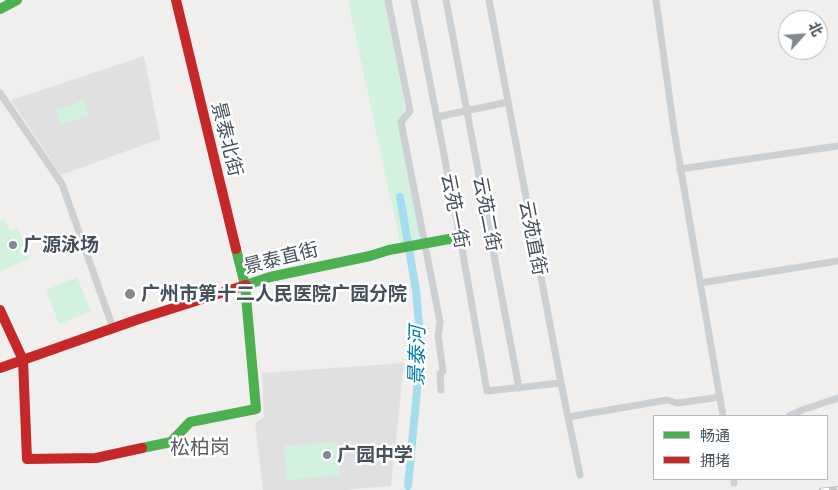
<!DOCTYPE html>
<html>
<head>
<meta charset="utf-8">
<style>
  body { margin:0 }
  #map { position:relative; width:838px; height:490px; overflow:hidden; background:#f0efee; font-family:Commissioner,"Noto Sans SC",sans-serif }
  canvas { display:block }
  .legend { position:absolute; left:653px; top:415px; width:175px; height:65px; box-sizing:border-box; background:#fff; border:1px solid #b5b9be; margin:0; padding:6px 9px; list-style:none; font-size:15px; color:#45505c }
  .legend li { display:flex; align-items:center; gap:10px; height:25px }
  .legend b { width:25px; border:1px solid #b5b9be }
  .north { position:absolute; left:778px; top:10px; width:50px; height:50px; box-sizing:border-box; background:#fff; border:1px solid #b5b9be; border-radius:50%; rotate:64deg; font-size:14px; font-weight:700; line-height:20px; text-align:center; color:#45505c }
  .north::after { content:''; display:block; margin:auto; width:18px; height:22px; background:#81888f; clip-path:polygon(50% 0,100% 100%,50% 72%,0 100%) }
</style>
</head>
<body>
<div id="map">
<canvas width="838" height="490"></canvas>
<ul class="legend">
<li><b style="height:6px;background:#4caf50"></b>畅通</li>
<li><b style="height:6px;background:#c62828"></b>拥堵</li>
</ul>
<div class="north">北</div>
</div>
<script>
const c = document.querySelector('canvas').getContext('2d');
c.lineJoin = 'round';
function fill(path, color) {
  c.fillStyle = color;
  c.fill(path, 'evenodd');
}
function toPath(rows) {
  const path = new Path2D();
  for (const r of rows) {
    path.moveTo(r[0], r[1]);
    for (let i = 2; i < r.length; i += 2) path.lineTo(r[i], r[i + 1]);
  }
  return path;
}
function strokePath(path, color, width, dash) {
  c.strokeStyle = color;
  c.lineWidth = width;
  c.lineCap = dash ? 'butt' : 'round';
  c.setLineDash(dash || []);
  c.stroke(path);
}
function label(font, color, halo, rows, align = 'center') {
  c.font = font + ' Commissioner,"Noto Sans SC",sans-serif';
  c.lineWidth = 5;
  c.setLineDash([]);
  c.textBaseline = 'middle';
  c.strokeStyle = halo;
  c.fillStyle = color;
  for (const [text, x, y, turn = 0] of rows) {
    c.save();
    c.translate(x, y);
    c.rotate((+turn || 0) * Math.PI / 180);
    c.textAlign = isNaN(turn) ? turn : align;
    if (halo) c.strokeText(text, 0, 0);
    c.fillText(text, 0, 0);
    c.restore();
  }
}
fill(toPath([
  [144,56,160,139,61,175,11,100],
  [404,363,391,486,342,490,263,490,255,423,264,417,262,373]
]), '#e1e0e0');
fill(toPath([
  [348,0,385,0,405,108,400,123,421,238,400,243],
  [84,100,89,115,61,125,56,110],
  [5,219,10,231,18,228,30,259,0,271,0,221],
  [77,277,91,311,59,324,46,290],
  [337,442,340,475,287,480,284,446]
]), '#d2f1df');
strokePath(toPath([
  [400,197,416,290,421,347,408,486]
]), '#a4dcf0', 8);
strokePath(toPath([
  [388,0,410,111,401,122,440,322,438,336,443,371,440,374,441,390],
  [414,0,460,237,487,391,561,383],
  [446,0,519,388],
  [489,0,561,383,580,475],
  [656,0,674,130,723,416],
  [0,93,62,184,113,328],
  [437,117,508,102],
  [680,169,838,146],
  [700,283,838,261],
  [789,416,802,410,838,398],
  [568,417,667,400,677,403,685,402,720,397],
  [734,479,734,483]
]), '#ccd0d3', 7);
strokePath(toPath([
  [0,9,17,0],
  [246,285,270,277,370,256,389,250,460,237],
  [142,448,171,442,190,422,256,409,245,285,236,249]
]), '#4caf50', 10);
strokePath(toPath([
  [176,0,236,249],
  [0,310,23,360,27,459,96,458,142,448],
  [0,368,139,319,246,285]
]), '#c62828', 10);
const rail = toPath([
  [821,490,838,488]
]);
strokePath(rail, '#c6c8ca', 4.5);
strokePath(rail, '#fff', 2.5, [8]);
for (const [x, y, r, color] of [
  [13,245,5,"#81888f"],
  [130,294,6,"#81888f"],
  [327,455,5,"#81888f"]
]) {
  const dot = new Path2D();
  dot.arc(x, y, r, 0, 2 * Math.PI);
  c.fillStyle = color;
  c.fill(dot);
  strokePath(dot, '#fff', 2);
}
label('19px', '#45505c', '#fff', [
  ["景泰北街",227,139,76],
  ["云苑一街",455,211,79],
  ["云苑二街",487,214,79],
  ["云苑直街",533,238,79],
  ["景泰直街",281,258,-14]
]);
label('bold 19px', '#45505c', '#fff', [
  ["广源泳场",23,245],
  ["广州市第十二人民医院广园分院",141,294],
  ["广园中学",337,455]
], 'left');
label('italic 20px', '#047ca9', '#fff', [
  ["景泰河",417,356,-89]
]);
label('20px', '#5a5e63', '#fff', [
  ["松柏岗",200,447]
]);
</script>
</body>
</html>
